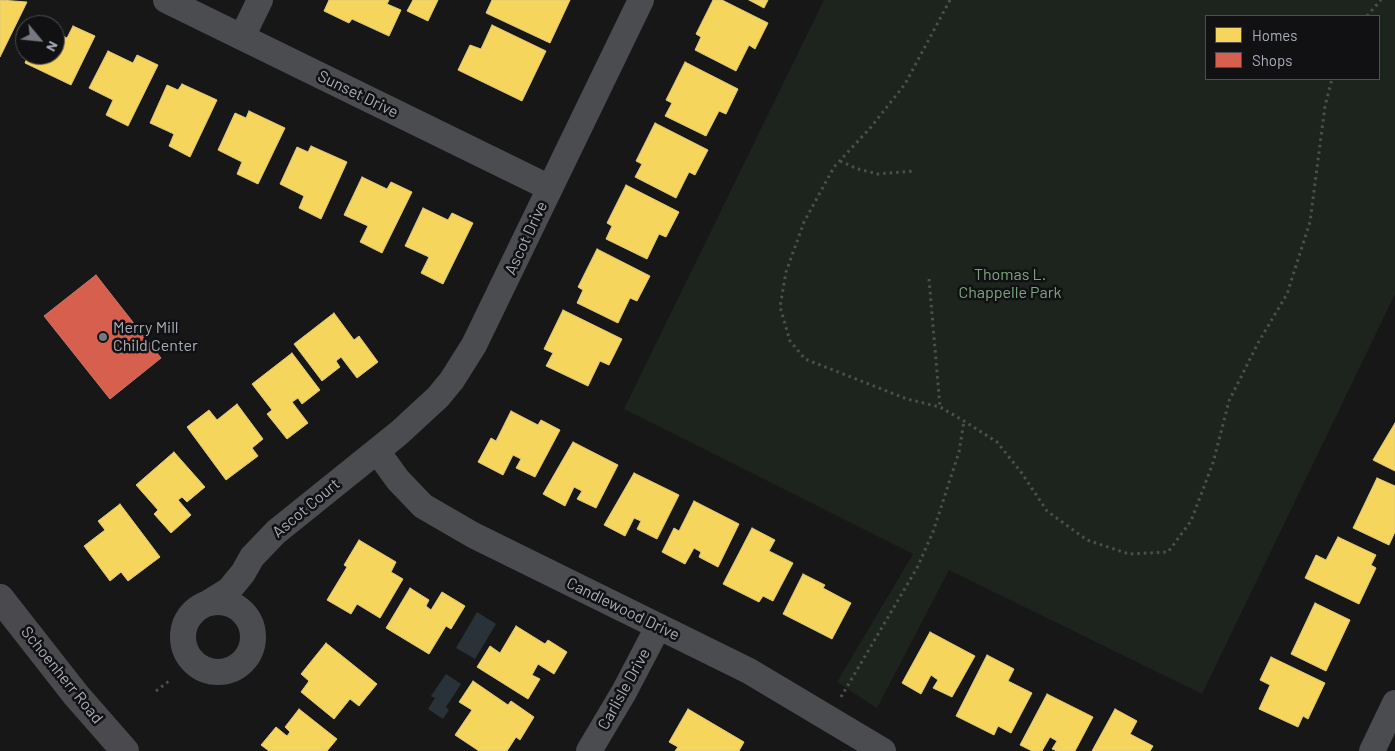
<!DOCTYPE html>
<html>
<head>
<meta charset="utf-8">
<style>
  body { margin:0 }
  #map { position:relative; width:1395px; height:751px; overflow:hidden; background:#171717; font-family:Barlow,sans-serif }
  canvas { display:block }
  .legend { position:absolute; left:1205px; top:15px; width:175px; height:65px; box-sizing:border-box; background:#111113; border:1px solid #4d4f55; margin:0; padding:6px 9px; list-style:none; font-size:15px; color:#a8adb8 }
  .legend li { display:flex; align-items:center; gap:10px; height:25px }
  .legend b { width:25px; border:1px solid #4d4f55 }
  .north { position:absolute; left:15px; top:15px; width:50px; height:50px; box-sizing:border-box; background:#111113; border:1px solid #4d4f55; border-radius:50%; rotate:118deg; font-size:14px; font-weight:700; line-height:20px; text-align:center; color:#a8adb8 }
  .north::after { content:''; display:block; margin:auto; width:18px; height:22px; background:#757880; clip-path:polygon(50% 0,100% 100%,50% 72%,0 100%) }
</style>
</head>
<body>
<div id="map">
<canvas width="1395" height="751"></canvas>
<ul class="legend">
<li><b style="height:14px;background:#f6d55c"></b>Homes</li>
<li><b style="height:14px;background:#d6604d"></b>Shops</li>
</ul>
<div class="north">N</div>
</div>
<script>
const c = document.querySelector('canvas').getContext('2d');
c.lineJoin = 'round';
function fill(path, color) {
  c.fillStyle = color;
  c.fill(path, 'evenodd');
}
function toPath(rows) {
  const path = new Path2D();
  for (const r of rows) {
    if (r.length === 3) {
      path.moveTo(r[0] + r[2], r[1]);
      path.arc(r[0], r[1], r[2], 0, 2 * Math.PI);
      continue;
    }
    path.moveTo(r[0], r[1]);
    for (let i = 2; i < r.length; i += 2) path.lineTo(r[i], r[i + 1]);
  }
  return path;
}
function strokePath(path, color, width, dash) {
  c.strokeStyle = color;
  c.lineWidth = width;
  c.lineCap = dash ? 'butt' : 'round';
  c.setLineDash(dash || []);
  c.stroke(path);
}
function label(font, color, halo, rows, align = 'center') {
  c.font = font + ' Barlow,sans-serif';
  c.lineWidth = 5;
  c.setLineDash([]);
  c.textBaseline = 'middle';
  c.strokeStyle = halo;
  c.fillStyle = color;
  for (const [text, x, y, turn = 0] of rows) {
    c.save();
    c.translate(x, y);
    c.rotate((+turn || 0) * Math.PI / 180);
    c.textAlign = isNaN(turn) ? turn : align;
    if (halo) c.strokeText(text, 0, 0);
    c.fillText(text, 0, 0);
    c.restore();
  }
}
fill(toPath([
  [824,0,1395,0,1395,294,1202,694,949,570,877,708,837,682,913,554,624,409],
  [1206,16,1379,16,1379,79,1206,79]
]), '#1d241e');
fill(toPath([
  [477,612,496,624,475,659,456,648],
  [446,674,461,684,446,707,449,710,443,719,428,709,435,698,431,696]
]), '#2a3239');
const homes = toPath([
  [0,0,27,2,0,57,0,0],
  [329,0,389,0,387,4,401,10,389,36,352,19,349,23,324,11,329,0],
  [413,0,438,0,428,21,407,11,413,0],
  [492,0,570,0,550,43,486,13,492,0],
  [713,0,722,0,768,23,755,49,749,45,736,71,695,50,701,37,696,34,713,0],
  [749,0,768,0,764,8,749,0],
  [492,25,546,51,522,101,458,70,470,45,481,49,492,25],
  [73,26,95,36,71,85,25,63,28,55,55,55,55,32,67,38,73,26],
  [108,51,133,63,137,55,158,65,128,126,106,115,113,100,89,88,108,51],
  [685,62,738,89,726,114,719,111,706,136,665,116,672,103,666,100,685,62],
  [182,84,217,100,190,157,169,146,174,134,150,123,167,85,178,90,182,84],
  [249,111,285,128,258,184,237,174,242,162,218,150,235,113,246,118,249,111],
  [655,123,708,150,695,175,689,172,676,198,635,177,642,164,636,161,655,123],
  [311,146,347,162,321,219,299,208,304,196,280,184,297,147,308,152,311,146],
  [362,177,387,189,391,182,412,192,382,253,360,242,368,226,344,215,362,177],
  [626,185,679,212,666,237,659,234,647,259,606,239,612,226,607,223,626,185],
  [423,208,448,220,452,213,473,223,443,284,421,273,429,257,405,246,423,208],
  [597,249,650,276,637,301,630,298,618,323,577,303,583,290,578,287,597,249],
  [563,310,622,339,609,365,600,361,588,386,546,366,553,353,544,349,563,310],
  [334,313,354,340,359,336,378,362,357,378,341,357,336,361,340,367,322,381,294,344,334,313],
  [292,353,320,390,302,404,298,398,292,402,308,423,287,439,267,414,272,410,252,384,292,353],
  [237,404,263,439,252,448,258,456,226,480,187,427,209,410,217,420,237,404],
  [511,411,538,425,541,420,560,430,535,477,516,468,521,459,513,455,503,475,478,462,491,438,496,441,511,411],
  [1395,423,1395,471,1373,460,1395,423],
  [573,442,618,465,596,508,577,499,582,491,574,487,565,506,543,494,573,442],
  [174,452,205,487,187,502,182,497,178,500,191,515,171,533,154,514,158,510,136,485,174,452],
  [634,473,679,495,657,539,637,529,641,521,634,518,625,536,604,525,634,473],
  [1377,478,1395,486,1395,532,1389,545,1353,528,1377,478],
  [694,501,739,524,718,567,699,557,701,552,694,548,685,564,662,552,674,528,679,531,694,501],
  [120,504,160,557,128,581,121,572,110,581,84,546,105,530,98,521,120,504],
  [752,528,775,540,769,551,793,563,773,601,763,596,759,602,723,584,752,528],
  [1338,537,1376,555,1371,565,1376,568,1359,604,1305,578,1316,555,1326,560,1338,537],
  [359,540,396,562,391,572,403,579,380,618,357,604,351,614,327,600,347,567,344,565,359,540],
  [803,574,825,585,823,588,851,603,832,639,783,614,803,574],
  [410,588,429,600,426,606,431,610,442,592,465,606,451,629,446,626,429,654,386,628,410,588],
  [1315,603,1350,620,1326,671,1291,654,1315,603],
  [516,626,545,644,548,640,567,652,554,674,538,664,532,675,540,679,528,699,477,667,490,646,500,653,516,626],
  [930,632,975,656,952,697,933,688,938,680,931,675,921,694,902,683,930,632],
  [326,643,377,684,359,706,350,699,334,719,301,692,309,681,301,674,326,643],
  [987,655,1014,669,1008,681,1032,693,1011,733,998,726,994,735,956,716,987,655],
  [1271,657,1325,683,1308,719,1303,716,1298,727,1259,709,1270,685,1260,680,1271,657],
  [473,681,508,705,511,701,534,717,520,740,516,737,507,751,479,751,455,735,472,710,459,702,473,681],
  [1047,694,1093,717,1075,751,1057,751,1052,749,1057,741,1050,737,1042,751,1032,751,1020,745,1047,694],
  [299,709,337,739,327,751,269,751,261,745,276,727,287,736,290,732,285,727,299,709],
  [688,709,744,742,739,751,675,751,678,747,669,742,688,709],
  [1115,709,1137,721,1130,734,1153,746,1150,751,1092,751,1115,709]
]);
fill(homes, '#f6d55c');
strokePath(homes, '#dfc978', 1);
const shops = toPath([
  [96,275,161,358,110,399,44,316,96,275]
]);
fill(shops, '#d6604d');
strokePath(shops, '#c8776d', 1);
strokePath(toPath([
  [950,0,905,84,871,127,834,167,804,222,786,272,780,307,790,341,805,359,907,399,940,407,964,421,997,442,1021,472,1047,511,1087,540,1129,554,1168,552,1191,521,1213,463,1229,401,1258,343,1287,294,1310,222,1325,106,1332,79],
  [1367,16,1381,0],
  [840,161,858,169,878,174,914,171],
  [929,279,940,407],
  [156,691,169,681],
  [841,697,917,568,933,532,959,452,964,421]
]), '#4d4e52', 3, [2.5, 4]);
strokePath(toPath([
  [166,0,550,188],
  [242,37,260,0],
  [377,451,398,480,423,506,473,535,749,671,883,751],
  [218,637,35],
  [208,603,229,590,243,573,252,557,276,532,399,433,438,397,452,380,474,345,641,0],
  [589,751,624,692,658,627],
  [1372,751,1395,703]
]), '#4b4c50', 26);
strokePath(toPath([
  [0,598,76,695,125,751]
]), '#4a4a4e', 28);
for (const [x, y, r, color] of [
  [103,337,5,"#757880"]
]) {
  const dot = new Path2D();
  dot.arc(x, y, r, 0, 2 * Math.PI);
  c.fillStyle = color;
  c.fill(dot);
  strokePath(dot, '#111113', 2);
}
label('16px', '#a8adb8', '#111113', [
  ["Sunset Drive",358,94,26],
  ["Ascot Drive",526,238,-65],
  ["Ascot Court",306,508,-40],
  ["Candlewood Drive",623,609,26],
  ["Schoenherr Road",62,675,51],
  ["Carlisle Drive",624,689,-61]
]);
label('16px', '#7fa381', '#111113', [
  ["Thomas L.",1010,275],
  ["Chappelle Park",1010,293]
]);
label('16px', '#a8adb8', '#111113', [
  ["Merry Mill",113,328],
  ["Child Center",113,346]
], 'left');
</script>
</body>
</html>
